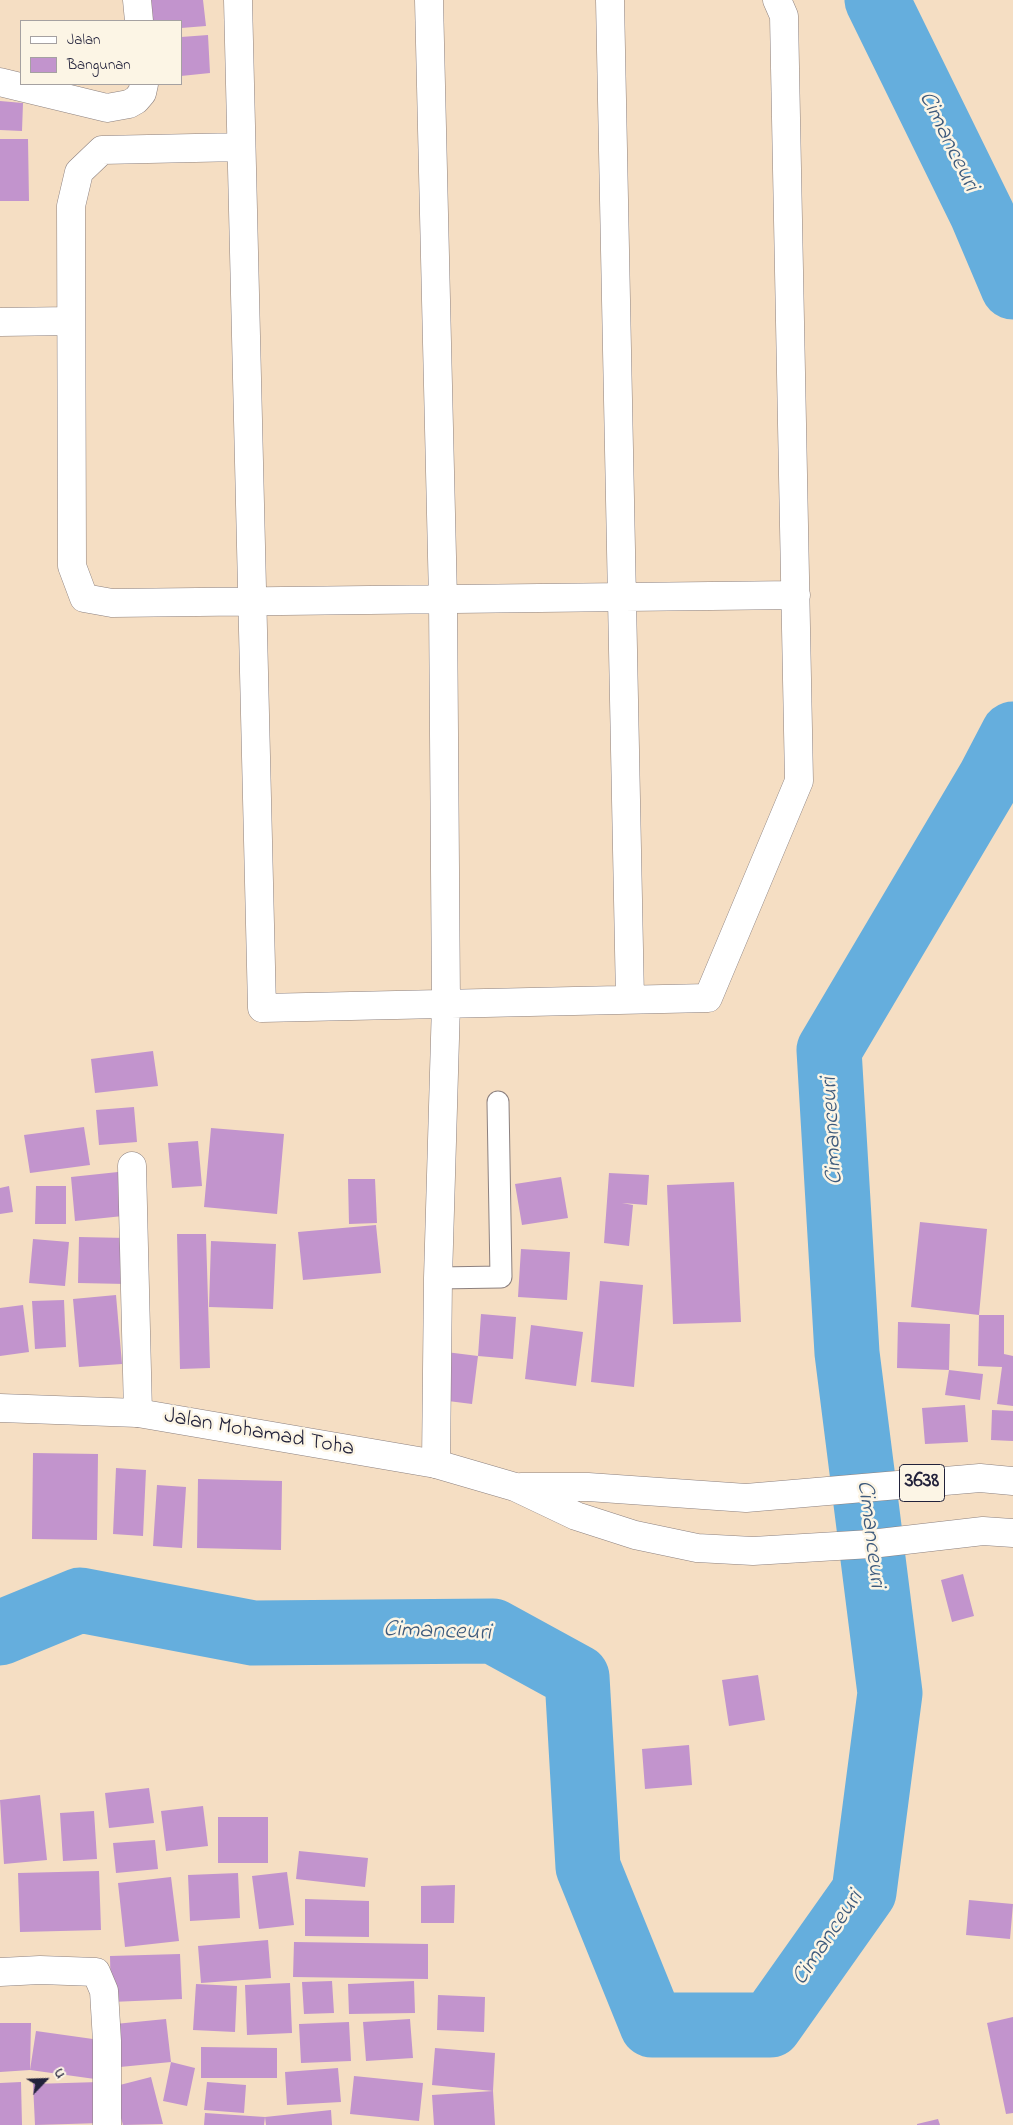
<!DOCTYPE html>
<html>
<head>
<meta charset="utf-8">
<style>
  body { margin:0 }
  #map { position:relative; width:1013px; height:2125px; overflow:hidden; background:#f5dec3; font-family:"Indie Flower",sans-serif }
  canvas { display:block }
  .legend { position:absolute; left:20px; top:20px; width:162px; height:65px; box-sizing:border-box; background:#fcf5e5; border:1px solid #a5a1a1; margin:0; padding:6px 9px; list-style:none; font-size:15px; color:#22223b }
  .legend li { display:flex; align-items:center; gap:10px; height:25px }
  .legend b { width:25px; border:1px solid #a5a1a1 }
  .north { position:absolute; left:20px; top:2055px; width:50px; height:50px; -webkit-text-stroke:4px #fcf5e5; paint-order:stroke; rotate:66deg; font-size:14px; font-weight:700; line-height:20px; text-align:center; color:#22223b }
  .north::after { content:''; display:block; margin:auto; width:18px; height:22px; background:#22223b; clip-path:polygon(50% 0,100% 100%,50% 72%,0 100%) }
</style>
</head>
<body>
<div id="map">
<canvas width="1013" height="2125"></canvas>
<ul class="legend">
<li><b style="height:6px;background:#fff"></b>Jalan</li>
<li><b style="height:14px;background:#c294cd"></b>Bangunan</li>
</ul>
<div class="north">U</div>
</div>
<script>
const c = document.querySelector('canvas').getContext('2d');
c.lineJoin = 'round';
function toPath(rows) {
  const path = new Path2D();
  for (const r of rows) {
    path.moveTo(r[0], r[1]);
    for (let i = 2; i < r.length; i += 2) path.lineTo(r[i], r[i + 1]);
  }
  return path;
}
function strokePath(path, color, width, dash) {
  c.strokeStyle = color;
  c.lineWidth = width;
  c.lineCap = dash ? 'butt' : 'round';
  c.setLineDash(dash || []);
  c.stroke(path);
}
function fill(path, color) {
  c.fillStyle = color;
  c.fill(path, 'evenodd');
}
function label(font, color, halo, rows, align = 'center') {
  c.font = font + ' "Indie Flower",sans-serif';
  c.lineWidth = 5;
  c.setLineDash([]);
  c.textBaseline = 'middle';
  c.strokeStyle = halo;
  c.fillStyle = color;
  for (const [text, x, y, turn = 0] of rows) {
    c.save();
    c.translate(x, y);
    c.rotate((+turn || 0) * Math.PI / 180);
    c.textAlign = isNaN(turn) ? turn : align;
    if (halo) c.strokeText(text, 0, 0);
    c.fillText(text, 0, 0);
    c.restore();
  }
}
strokePath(toPath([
  [877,0,982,214,1013,287],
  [0,1633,80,1600,253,1633,493,1631,577,1677,588,1867,652,2025,770,2025,864,1892,890,1693,847,1353,829,1050,990,778,1013,734]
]), '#65aedd', 65);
fill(toPath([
  [150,0,203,0,206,26,181,28,181,21,153,21],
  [208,35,210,73,181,76,181,37],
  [0,101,23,103,22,131,0,130],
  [0,139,28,139,29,201,0,201],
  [153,1051,158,1086,95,1093,91,1059],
  [134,1107,137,1142,99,1145,96,1110],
  [84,1127,90,1165,30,1173,24,1135],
  [211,1128,284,1134,277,1214,204,1207],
  [198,1141,202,1186,172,1188,168,1143],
  [118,1172,123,1216,75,1221,71,1177],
  [609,1173,649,1175,647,1205,622,1203,633,1205,629,1246,604,1243],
  [561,1177,568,1218,522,1225,515,1184],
  [348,1179,375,1179,377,1223,349,1224],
  [734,1182,741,1322,673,1324,667,1185],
  [9,1186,13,1212,0,1214,0,1188],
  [36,1186,66,1186,66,1224,35,1224],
  [920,1222,987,1229,979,1315,911,1307],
  [376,1225,381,1273,303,1280,298,1232],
  [177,1234,206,1234,210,1368,180,1369],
  [79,1237,127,1238,126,1284,78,1283],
  [33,1239,69,1242,65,1286,29,1283],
  [211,1241,276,1244,273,1309,209,1307],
  [521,1249,570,1252,567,1300,518,1297],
  [600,1281,643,1285,634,1387,591,1382],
  [116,1295,122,1364,79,1367,73,1299],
  [64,1300,66,1347,35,1349,32,1301],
  [23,1305,29,1352,0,1356,0,1308],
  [481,1314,516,1317,513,1359,478,1356,472,1404,440,1400,446,1352,478,1356],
  [979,1315,1004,1315,1004,1354,1013,1356,1013,1406,997,1404,1002,1367,978,1366],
  [898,1322,950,1324,949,1370,897,1368],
  [531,1325,583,1332,576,1386,525,1379],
  [949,1370,983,1374,980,1400,945,1395],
  [965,1405,968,1442,925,1444,922,1408],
  [992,1410,1013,1411,1013,1441,991,1440],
  [33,1453,98,1454,97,1540,32,1539],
  [116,1468,146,1470,143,1536,113,1534],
  [198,1479,282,1481,281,1550,197,1548],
  [157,1485,186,1487,182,1548,153,1546],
  [963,1574,974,1616,952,1622,941,1580],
  [758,1675,765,1720,729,1726,722,1680],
  [689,1745,692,1785,645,1789,642,1749],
  [149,1788,154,1823,109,1828,105,1793],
  [40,1795,47,1860,4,1864,0,1800],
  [203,1806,208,1846,166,1851,161,1811],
  [94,1811,97,1859,63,1861,60,1813],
  [218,1817,268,1817,268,1863,218,1863],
  [155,1840,158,1869,116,1873,113,1843],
  [299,1851,368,1858,365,1887,296,1879],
  [99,1871,101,1930,20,1932,18,1873],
  [287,1872,294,1925,259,1929,252,1876],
  [238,1873,240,1918,190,1921,188,1875],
  [171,1877,179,1941,125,1947,118,1883],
  [455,1885,454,1923,421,1923,421,1886],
  [305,1899,369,1901,369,1937,305,1936],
  [969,1900,1013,1904,1010,1939,966,1935],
  [268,1940,271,1978,201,1983,198,1946],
  [294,1942,428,1944,428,1979,293,1977],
  [180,1954,182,1999,111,2002,110,1956],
  [332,1981,334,2013,304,2014,302,1982],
  [414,1981,415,2013,349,2014,348,1984],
  [290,1983,292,2033,247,2035,245,1985],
  [196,1984,237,1986,235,2032,193,2030],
  [438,1995,485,1997,484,2032,437,2030],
  [1013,2017,1013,2113,1006,2114,987,2023],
  [166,2019,171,2062,120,2067,115,2024],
  [410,2019,413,2058,366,2061,363,2022],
  [349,2022,351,2061,301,2063,299,2024],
  [0,2023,31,2023,30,2070,0,2072],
  [36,2031,100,2040,95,2079,30,2070],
  [201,2047,277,2048,277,2078,201,2078],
  [435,2048,495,2053,493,2091,432,2085],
  [171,2062,195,2068,187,2106,163,2101],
  [338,2068,341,2102,287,2105,285,2072],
  [354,2076,423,2083,419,2121,350,2114],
  [151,2077,163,2124,123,2125,112,2087],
  [21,2082,22,2125,0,2125,0,2083],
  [99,2082,101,2123,35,2125,33,2084],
  [207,2082,246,2085,244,2113,204,2110],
  [493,2091,495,2125,434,2125,432,2095],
  [331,2110,332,2125,266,2125,265,2117],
  [205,2113,265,2117,264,2125,204,2125],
  [938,2119,940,2125,917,2125,917,2124]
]), '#c294cd');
const lane = toPath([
  [438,1278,501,1277,498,1102]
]);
const street = toPath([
  [137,0,139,21],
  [238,0,262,1008,708,998,799,781,784,16,777,0],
  [429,0,443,599,446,1004,438,1278,436,1464],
  [610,0,630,999],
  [0,82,107,108,129,104,136,100,142,93,144,84],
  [241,147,102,150,79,172,71,206,72,566,84,598,112,603,796,595],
  [0,322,71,321],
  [132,1166,138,1413],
  [0,1972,40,1970,96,1972,104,1991,107,2041,107,2125]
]);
const primary = toPath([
  [0,1408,138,1413,436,1464,515,1487,576,1516,635,1535,697,1548,753,1551,871,1544,983,1531,1013,1533],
  [521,1487,588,1487,746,1498,980,1478,1013,1481]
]);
strokePath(lane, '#8c807f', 23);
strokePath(street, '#8c807f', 29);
strokePath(primary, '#8c807f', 29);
strokePath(lane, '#fff', 21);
strokePath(street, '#fff', 28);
strokePath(primary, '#fff', 28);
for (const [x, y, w] of [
  [922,1483,45]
]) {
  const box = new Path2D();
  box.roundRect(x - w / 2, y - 18.5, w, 37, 4);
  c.fillStyle = '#fcf5e5';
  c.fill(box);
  strokePath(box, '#22223b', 1);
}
label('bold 21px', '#22223b', null, [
  ["3638",922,1483]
]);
label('22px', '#22223b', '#fcf5e5', [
  ["Jalan Mohamad Toha",259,1434,10]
]);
label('italic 24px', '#3d5a7c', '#fcf5e5', [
  ["Cimanceuri",947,142,64],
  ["Cimanceuri",834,1131,-93],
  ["Cimanceuri",869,1534,83],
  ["Cimanceuri",437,1633,2],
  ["Cimanceuri",829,1939,-56]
]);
</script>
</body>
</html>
